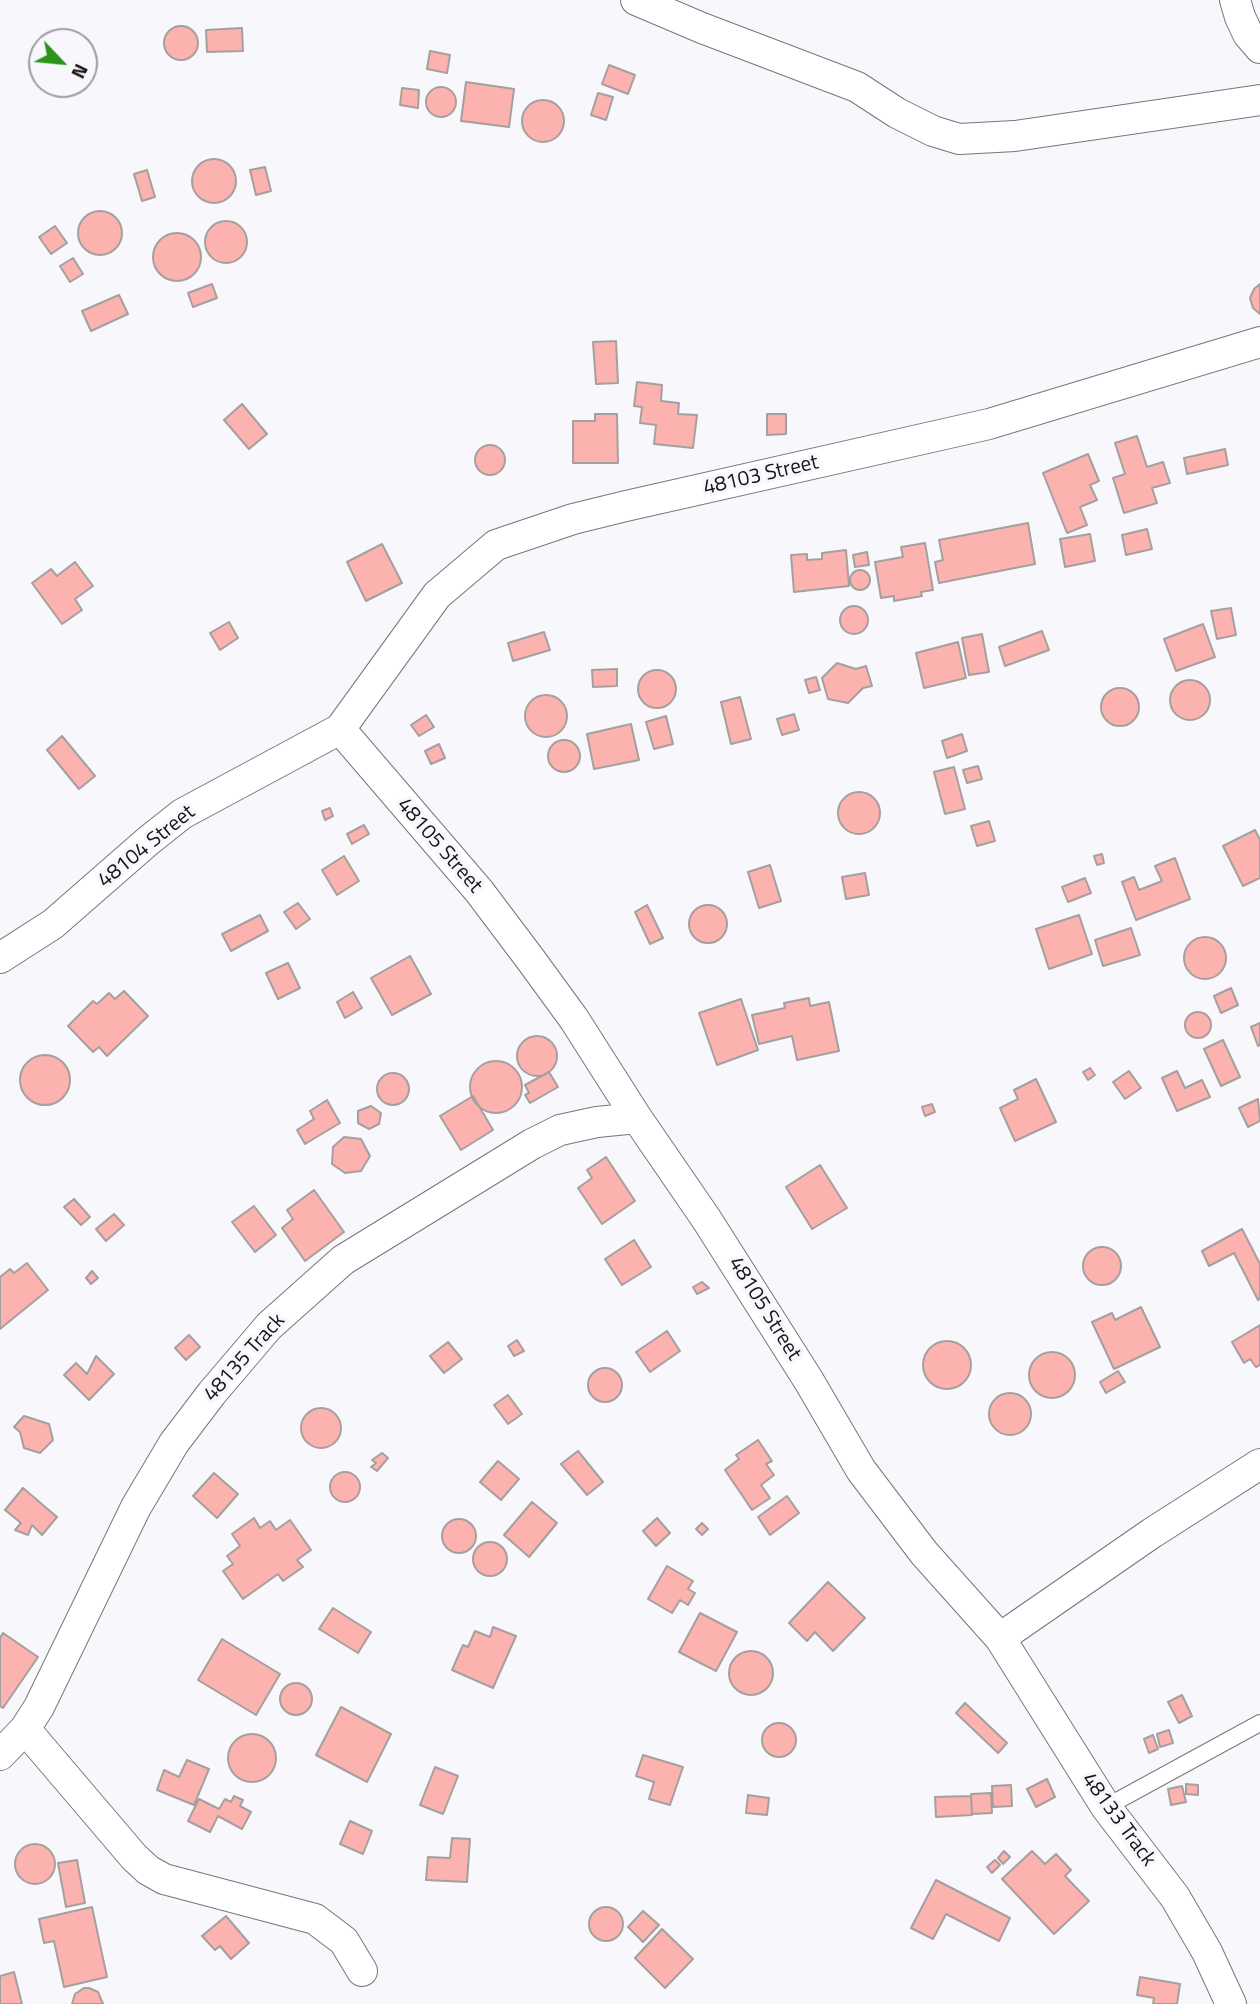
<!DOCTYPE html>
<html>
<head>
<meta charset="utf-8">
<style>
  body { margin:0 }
  #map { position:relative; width:1260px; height:2004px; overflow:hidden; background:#f8f7fc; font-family:"Titillium Web",sans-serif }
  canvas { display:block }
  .north { position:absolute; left:28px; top:28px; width:70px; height:70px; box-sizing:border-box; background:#f8f7fc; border:2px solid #9e9da0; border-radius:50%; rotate:116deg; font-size:19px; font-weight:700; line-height:28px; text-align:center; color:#161517 }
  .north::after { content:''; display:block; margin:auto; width:24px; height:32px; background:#2c941b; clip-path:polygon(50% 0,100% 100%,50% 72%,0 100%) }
</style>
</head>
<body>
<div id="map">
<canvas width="1260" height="2004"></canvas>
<div class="north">N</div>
</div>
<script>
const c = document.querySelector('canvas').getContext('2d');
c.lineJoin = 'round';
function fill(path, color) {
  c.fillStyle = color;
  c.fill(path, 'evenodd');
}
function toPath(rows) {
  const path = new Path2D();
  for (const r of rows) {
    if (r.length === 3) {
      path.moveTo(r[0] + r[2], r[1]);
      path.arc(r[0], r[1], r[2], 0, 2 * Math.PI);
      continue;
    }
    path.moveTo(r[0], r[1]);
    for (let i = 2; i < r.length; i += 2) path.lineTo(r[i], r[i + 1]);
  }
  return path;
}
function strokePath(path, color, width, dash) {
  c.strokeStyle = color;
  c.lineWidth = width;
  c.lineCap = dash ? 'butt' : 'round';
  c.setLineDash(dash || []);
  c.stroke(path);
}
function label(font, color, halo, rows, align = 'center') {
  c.font = font + ' "Titillium Web",sans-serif';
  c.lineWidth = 7;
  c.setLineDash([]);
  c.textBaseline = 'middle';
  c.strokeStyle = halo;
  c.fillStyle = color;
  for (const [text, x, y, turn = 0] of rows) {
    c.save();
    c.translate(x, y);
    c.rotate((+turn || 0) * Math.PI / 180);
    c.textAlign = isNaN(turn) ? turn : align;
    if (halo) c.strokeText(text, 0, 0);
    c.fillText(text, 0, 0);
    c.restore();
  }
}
const building = toPath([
  [181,43,17],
  [242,28,243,51,207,52,206,30,242,28],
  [430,51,450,55,447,73,427,69,430,51],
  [609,65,635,75,628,94,602,84,609,65],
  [466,82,514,89,509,127,461,121,466,82],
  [441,102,15],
  [402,88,419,90,418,108,400,105,402,88],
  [598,93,613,97,606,120,591,115,598,93],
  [543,121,21],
  [214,181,22],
  [265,167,271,191,256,195,250,170,265,167],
  [147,170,155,197,142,201,134,174,147,170],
  [100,233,22],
  [226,242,21],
  [55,226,67,243,51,254,39,237,55,226],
  [177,257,24],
  [73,258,83,274,70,282,60,266,73,258],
  [212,284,217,298,193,307,188,293,212,284],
  [1260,284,1260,314,1253,308,1250,298,1254,289,1260,284],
  [119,295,128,314,91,331,82,311,119,295],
  [616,341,618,383,596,384,593,342,616,341],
  [637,382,662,385,661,401,679,403,678,414,697,415,693,448,654,444,656,425,640,423,642,407,634,406,637,382],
  [242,404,267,434,249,449,224,420,242,404],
  [595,414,617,414,618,463,573,463,573,421,595,421,595,414],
  [767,414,786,414,786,434,767,435,767,414],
  [1137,436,1147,467,1163,462,1170,483,1152,488,1157,503,1124,513,1113,478,1125,474,1115,443,1137,436],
  [490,460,15],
  [1225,449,1228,465,1187,474,1184,458,1225,449],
  [1088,454,1099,481,1090,485,1097,500,1080,507,1087,525,1067,533,1043,473,1088,454],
  [1028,523,1035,564,939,583,935,562,943,560,939,540,1028,523],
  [1147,529,1152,549,1126,555,1122,535,1147,529],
  [1090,534,1095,561,1065,567,1060,539,1090,534],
  [925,543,933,590,921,592,922,596,894,601,894,596,881,598,875,562,903,557,901,547,925,543],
  [382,544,402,583,366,601,347,562,382,544],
  [846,550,849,586,794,592,791,555,807,554,807,560,822,559,822,553,846,550],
  [867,552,869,565,855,567,853,555,867,552],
  [75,562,93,586,75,599,82,610,62,624,32,583,51,569,57,576,75,562],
  [860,580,10],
  [854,620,14],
  [1231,608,1236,635,1217,639,1211,611,1231,608],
  [229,622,238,638,220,650,210,633,229,622],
  [1203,624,1215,657,1176,671,1164,639,1203,624],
  [1042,631,1049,650,1005,666,999,647,1042,631],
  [544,632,550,650,513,661,508,643,544,632],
  [982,634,989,672,969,675,962,638,982,634],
  [958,642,966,678,924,688,916,653,958,642],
  [837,663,856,669,866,666,872,686,863,688,848,703,828,699,822,678,837,663],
  [617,669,617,686,593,687,592,670,617,669],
  [657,689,19],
  [816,677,820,690,809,693,805,680,816,677],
  [1190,700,20],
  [1120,707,19],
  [546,716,21],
  [740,697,751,739,731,744,721,702,740,697],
  [794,714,799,730,782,735,777,719,794,714],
  [426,715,434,727,419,736,411,725,426,715],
  [666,716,673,744,654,749,646,722,666,716],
  [631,724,639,760,594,769,587,734,631,724],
  [962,734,967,751,947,758,942,741,962,734],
  [62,736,95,776,79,789,47,750,62,736],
  [564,756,16],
  [439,744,445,758,431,764,425,751,439,744],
  [978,766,982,779,967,783,963,770,978,766],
  [954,767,965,809,945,814,934,772,954,767],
  [859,813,21],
  [330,808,333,816,325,820,322,811,330,808],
  [989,821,995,841,977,846,971,826,989,821],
  [364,825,369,834,352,844,347,834,364,825],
  [1255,830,1260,840,1260,878,1243,886,1223,846,1255,830],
  [1102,854,1104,863,1097,865,1094,856,1102,854],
  [344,856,359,881,337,895,322,870,344,856],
  [1175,858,1190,899,1136,920,1122,882,1134,877,1139,890,1162,881,1155,866,1175,858],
  [770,865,781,901,759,908,748,872,770,865],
  [865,873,869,895,846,899,842,877,865,873],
  [1085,878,1091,893,1068,902,1062,887,1085,878],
  [298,903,310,919,296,929,284,912,298,903],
  [708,924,19],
  [647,905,663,938,650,944,635,912,647,905],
  [260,915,268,931,231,951,222,934,260,915],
  [1079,915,1092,954,1049,969,1036,929,1079,915],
  [1131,928,1140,955,1103,966,1095,940,1131,928],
  [1205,958,21],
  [410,956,431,994,392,1015,371,978,410,956],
  [288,963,300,988,278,999,266,973,288,963],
  [1231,988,1238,1005,1221,1013,1214,996,1231,988],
  [124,991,148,1016,107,1056,99,1047,93,1052,68,1026,93,1001,97,1004,109,993,115,999,124,991],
  [353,992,362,1008,345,1018,337,1002,353,992],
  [809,998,810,1006,829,1002,839,1051,797,1060,792,1036,759,1044,752,1015,785,1008,784,1003,809,998],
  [741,999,758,1050,717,1065,699,1013,741,999],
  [1198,1025,13],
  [1260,1023,1260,1045,1258,1046,1251,1027,1260,1023],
  [537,1056,20],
  [1223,1040,1240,1077,1221,1086,1204,1049,1223,1040],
  [45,1080,25],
  [496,1087,26],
  [1090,1068,1095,1075,1088,1080,1083,1072,1090,1068],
  [1129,1071,1141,1088,1125,1099,1113,1082,1129,1071],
  [1177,1071,1185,1088,1202,1080,1210,1097,1177,1111,1162,1078,1177,1071],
  [549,1072,558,1087,530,1103,525,1095,529,1093,525,1085,549,1072],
  [393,1089,16],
  [1036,1079,1056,1122,1015,1141,1000,1108,1018,1099,1014,1090,1036,1079],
  [473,1096,493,1130,461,1150,440,1116,473,1096],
  [1258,1099,1260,1121,1248,1127,1239,1108,1258,1099],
  [327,1100,340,1123,305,1144,297,1130,314,1119,310,1111,327,1100],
  [932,1104,935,1112,925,1116,922,1107,932,1104],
  [371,1106,381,1113,379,1124,369,1129,358,1123,358,1111,371,1106],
  [344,1137,361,1139,370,1156,361,1171,345,1173,332,1164,333,1147,344,1137],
  [606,1157,635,1201,602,1224,578,1188,592,1178,587,1170,606,1157],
  [820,1165,847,1208,812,1229,786,1187,820,1165],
  [314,1190,344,1232,305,1261,282,1228,293,1219,287,1210,314,1190],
  [74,1199,90,1217,81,1225,64,1207,74,1199],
  [254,1206,276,1235,255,1252,232,1222,254,1206],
  [114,1214,124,1225,106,1241,96,1229,114,1214],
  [1242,1229,1260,1264,1260,1298,1258,1300,1234,1253,1209,1266,1202,1251,1242,1229],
  [634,1240,651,1267,622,1285,605,1259,634,1240],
  [1102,1266,19],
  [27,1263,48,1290,0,1329,0,1277,10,1269,14,1273,27,1263],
  [92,1271,98,1278,91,1284,86,1278,92,1271],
  [702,1282,709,1288,697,1294,693,1287,702,1282],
  [1141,1307,1160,1347,1114,1369,1092,1322,1112,1313,1115,1320,1141,1307],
  [1260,1325,1260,1365,1256,1367,1250,1359,1244,1363,1232,1342,1260,1325],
  [667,1331,680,1351,650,1372,636,1352,667,1331],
  [189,1335,200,1347,186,1360,175,1348,189,1335],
  [517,1340,524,1351,514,1356,508,1346,517,1340],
  [947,1365,24],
  [448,1342,462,1359,444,1373,430,1356,448,1342],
  [1052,1375,23],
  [96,1356,114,1374,89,1400,64,1375,76,1363,87,1374,96,1356],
  [605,1385,17],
  [1118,1371,1125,1382,1106,1393,1100,1382,1118,1371],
  [1010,1414,21],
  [508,1395,522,1414,508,1424,494,1405,508,1395],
  [321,1428,20],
  [24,1416,49,1424,53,1440,40,1453,24,1448,20,1432,14,1427,24,1416],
  [758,1440,772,1461,766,1464,774,1475,761,1485,770,1498,752,1510,725,1470,739,1459,736,1455,758,1440],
  [578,1451,603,1482,587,1495,561,1464,578,1451],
  [382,1453,388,1458,377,1471,371,1467,376,1463,372,1460,382,1453],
  [498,1461,519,1479,501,1500,480,1482,498,1461],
  [345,1487,15],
  [214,1473,238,1494,217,1518,193,1496,214,1473],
  [23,1488,57,1517,42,1535,32,1525,28,1535,15,1530,21,1523,5,1510,23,1488],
  [787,1496,799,1513,770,1535,758,1517,787,1496],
  [532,1502,557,1523,529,1557,504,1535,532,1502],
  [254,1518,260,1528,270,1521,276,1530,290,1520,311,1550,297,1560,303,1567,283,1581,278,1574,243,1599,223,1571,233,1564,227,1556,240,1546,232,1534,254,1518],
  [657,1518,670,1533,656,1546,643,1531,657,1518],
  [459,1536,17],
  [702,1523,708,1529,702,1535,696,1529,702,1523],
  [490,1559,17],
  [667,1566,693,1581,688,1589,695,1593,688,1605,680,1600,672,1613,648,1599,667,1566],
  [828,1582,865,1618,833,1651,815,1632,807,1641,789,1623,828,1582],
  [333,1608,371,1632,358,1653,319,1629,333,1608],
  [700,1613,737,1632,716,1671,679,1652,700,1613],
  [493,1627,516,1636,493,1688,452,1670,463,1645,468,1647,475,1631,490,1637,493,1627],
  [3,1633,38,1657,3,1708,0,1706,0,1638,3,1633],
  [222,1639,280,1674,256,1715,198,1680,222,1639],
  [751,1673,22],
  [296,1699,16],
  [1182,1695,1192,1716,1179,1723,1168,1702,1182,1695],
  [965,1703,1007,1743,998,1753,956,1713,965,1703],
  [341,1707,391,1734,367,1782,316,1755,341,1707],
  [779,1740,17],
  [1169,1730,1173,1743,1160,1747,1157,1734,1169,1730],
  [252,1758,24],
  [1153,1735,1158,1749,1149,1753,1144,1739,1153,1735],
  [643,1755,683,1767,670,1805,649,1799,654,1782,636,1776,643,1755],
  [187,1760,209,1769,194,1805,157,1790,164,1770,179,1777,187,1760],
  [435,1767,458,1776,443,1814,420,1805,435,1767],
  [1047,1779,1055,1797,1036,1807,1027,1789,1047,1779],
  [1186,1784,1198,1785,1198,1795,1186,1794,1186,1784],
  [1011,1785,1012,1806,993,1807,992,1786,1011,1785],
  [1182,1786,1186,1802,1171,1805,1168,1789,1182,1786],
  [991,1793,992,1813,972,1814,971,1794,991,1793],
  [748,1795,769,1798,767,1815,746,1813,748,1795],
  [234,1796,243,1800,240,1806,251,1812,242,1829,218,1816,210,1832,188,1821,199,1799,219,1809,225,1799,231,1802,234,1796],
  [971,1796,972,1815,936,1817,935,1797,971,1796],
  [350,1821,372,1831,363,1854,340,1844,350,1821],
  [452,1838,470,1839,467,1882,426,1880,428,1857,450,1858,452,1838],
  [35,1864,20],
  [1004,1851,1010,1857,1003,1864,998,1858,1004,1851],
  [1032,1851,1045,1864,1056,1854,1071,1870,1065,1876,1089,1901,1054,1934,1002,1879,1032,1851],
  [77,1860,85,1903,66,1907,58,1863,77,1860],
  [995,1860,1000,1865,992,1873,987,1867,995,1860],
  [936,1880,1010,1918,999,1941,946,1914,933,1939,911,1928,936,1880],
  [92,1907,107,1977,64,1987,54,1941,44,1943,39,1919,92,1907],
  [606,1924,17],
  [643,1911,659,1925,643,1942,628,1927,643,1911],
  [226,1916,249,1943,231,1959,220,1946,215,1950,202,1936,226,1916],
  [662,1929,693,1959,665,1988,635,1958,662,1929],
  [14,1972,22,2004,0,2004,0,1976,14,1972],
  [1140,1977,1180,1984,1177,2004,1153,2004,1154,1998,1137,1995,1140,1977],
  [84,1988,89,1988,98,1992,103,2004,72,2004,75,1994,84,1988]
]);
fill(building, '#fcb2ae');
strokePath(building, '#a5a09f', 2);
const service = toPath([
  [1106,1807,1260,1723]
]);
const minor = toPath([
  [636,0,702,28,857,87,897,113,933,131,959,139,1015,136,1260,100],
  [1235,0,1240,17,1248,34,1260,48],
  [340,729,479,891,531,960,574,1019,637,1118,707,1220,809,1381,861,1470,924,1553,1000,1638,1152,1533,1260,1464],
  [0,958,53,924,148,841,182,814,340,729,437,595,496,545,573,519,626,506,989,424,1260,342],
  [1000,1638,1106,1807,1175,1897,1207,1952,1231,2004],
  [25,1729,134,1857,148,1870,164,1879,315,1919,344,1941,362,1971],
  [0,1755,25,1729,39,1707,136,1507,174,1443,212,1393,269,1326,343,1260,532,1144,560,1130,597,1122,637,1118]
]);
strokePath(service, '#77767a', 18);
strokePath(minor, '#77767a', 32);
strokePath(service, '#fff', 16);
strokePath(minor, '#fff', 30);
label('21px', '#161517', '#f8f7fc', [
  ["48103 Street",761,476,-13],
  ["48105 Street",439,846,49],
  ["48104 Street",147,847,-39],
  ["48105 Street",764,1309,58],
  ["48135 Track",245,1358,-48],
  ["48133 Track",1118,1820,54]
]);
</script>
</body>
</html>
